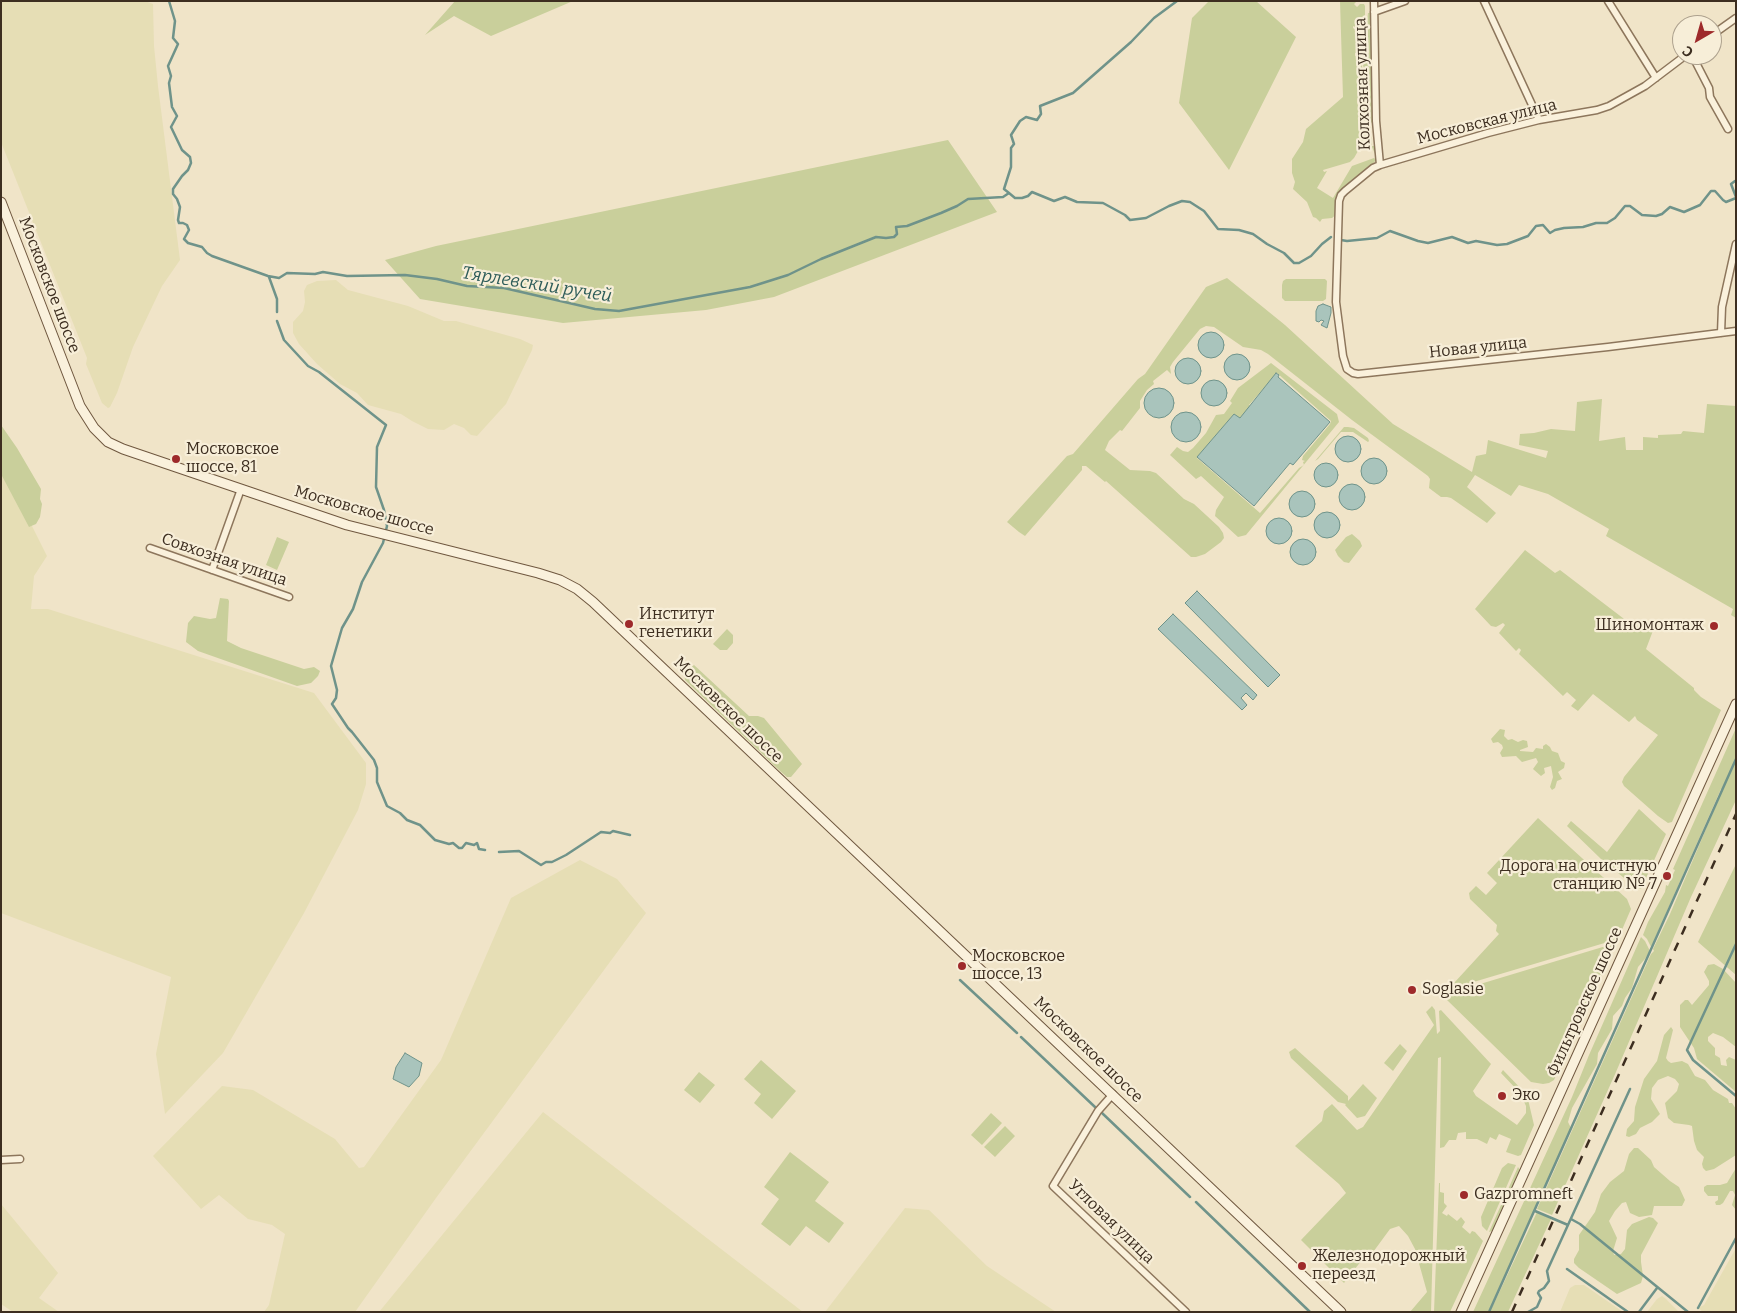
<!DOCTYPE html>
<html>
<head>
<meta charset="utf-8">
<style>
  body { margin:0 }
  #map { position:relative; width:1737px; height:1313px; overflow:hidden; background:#f0e4c8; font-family:Bitter,serif }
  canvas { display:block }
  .frame { position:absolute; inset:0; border:2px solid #3d2e20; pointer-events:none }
  .north { position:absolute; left:1672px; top:15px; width:50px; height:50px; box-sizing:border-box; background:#f7eed8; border:1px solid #ada18e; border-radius:50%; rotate:218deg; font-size:14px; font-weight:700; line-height:20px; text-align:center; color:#3d2e20 }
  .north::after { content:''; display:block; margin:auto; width:18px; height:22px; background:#9e2a2b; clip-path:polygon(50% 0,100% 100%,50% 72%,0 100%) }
</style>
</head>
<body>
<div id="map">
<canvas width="1737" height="1313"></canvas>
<div class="frame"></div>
<div class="north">С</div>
</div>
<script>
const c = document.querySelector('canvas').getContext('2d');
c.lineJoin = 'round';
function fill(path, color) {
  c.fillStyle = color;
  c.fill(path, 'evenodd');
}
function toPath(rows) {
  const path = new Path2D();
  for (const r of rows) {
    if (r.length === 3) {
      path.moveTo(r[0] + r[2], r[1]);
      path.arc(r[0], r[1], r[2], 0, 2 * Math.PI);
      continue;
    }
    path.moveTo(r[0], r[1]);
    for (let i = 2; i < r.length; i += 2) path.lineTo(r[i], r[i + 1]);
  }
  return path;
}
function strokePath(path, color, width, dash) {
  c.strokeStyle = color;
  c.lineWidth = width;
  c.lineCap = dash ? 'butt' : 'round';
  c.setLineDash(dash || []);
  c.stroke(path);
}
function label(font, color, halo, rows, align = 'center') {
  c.font = font + ' Bitter,serif';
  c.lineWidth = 4.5;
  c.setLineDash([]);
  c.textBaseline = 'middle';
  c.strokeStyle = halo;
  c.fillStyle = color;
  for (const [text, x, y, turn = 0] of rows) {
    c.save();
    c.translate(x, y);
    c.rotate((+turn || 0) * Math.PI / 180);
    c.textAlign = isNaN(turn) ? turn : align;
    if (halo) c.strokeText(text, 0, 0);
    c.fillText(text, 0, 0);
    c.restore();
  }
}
fill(toPath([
  [1,1,145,1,153,4,154,46,158,86,180,260,162,286,133,347,117,393,110,407,108,408,102,403,86,364,87,358,1,142],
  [336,280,348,290,408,306,444,321,456,321,520,339,533,345,532,350,506,404,477,436,471,435,464,428,454,424,444,430,428,429,412,421,401,414,368,405,357,393,340,384,317,364,299,344,293,333,293,322,303,311,305,302,304,291,307,285,317,281],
  [1,464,47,556,34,576,31,609,48,609,314,693,366,763,366,784,358,810,304,913,223,1053,165,1114,156,1054,171,977,1,913],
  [580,860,617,879,646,913,436,1198,355,1312,264,1312,269,1305,285,1234,272,1225,248,1219,219,1195,201,1209,153,1156,222,1086,253,1090,335,1139,359,1168,364,1167,441,1060,511,898],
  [543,1112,803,1312,379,1312],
  [1,1204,58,1273,39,1298,59,1312,13,1312,1,1304],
  [905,1208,929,1210,987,1266,1056,1312,825,1312],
  [1736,1248,1736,1312,1703,1312,1698,1308,1704,1305],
  [1575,1285,1584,1285,1623,1312,1560,1312,1570,1288],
  [1662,1296,1666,1299,1679,1312,1647,1312,1657,1299]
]), '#e6deb5');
fill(toPath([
  [455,1,573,1,491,36,454,16,425,35],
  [1209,1,1256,1,1296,37,1229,170,1179,103,1192,18],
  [1340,1,1357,1,1354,4,1357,7,1360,4,1364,4,1365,6,1365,15,1357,28,1353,26,1353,28,1357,31,1363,22,1365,22,1368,53,1362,60,1360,53,1355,53,1355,56,1359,55,1366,82,1359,94,1357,102,1366,137,1354,158,1350,162,1323,170,1324,172,1327,171,1317,188,1333,198,1352,166,1374,158,1376,160,1369,168,1338,194,1337,214,1332,218,1322,219,1320,222,1316,218,1313,217,1307,202,1293,189,1295,182,1292,173,1292,159,1303,142,1306,129,1343,97],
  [1368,13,1371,13,1372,17,1373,122,1370,123,1372,146,1375,146,1376,154,1375,154,1369,140,1360,102,1361,96,1368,82,1363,65,1369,53,1367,24],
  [948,140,997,212,774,297,706,310,563,323,420,299,385,260,436,246],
  [1227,278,1285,325,1393,424,1472,472,1476,456,1486,454,1488,440,1546,458,1548,451,1519,445,1520,434,1534,433,1551,429,1575,431,1577,402,1602,399,1599,441,1625,437,1626,450,1643,450,1643,437,1658,438,1658,435,1681,434,1683,431,1704,433,1707,404,1736,406,1736,618,1731,615,1733,609,1606,536,1609,529,1548,494,1519,485,1511,496,1475,475,1467,487,1496,513,1487,523,1451,498,1447,497,1441,497,1429,488,1430,479,1428,476,1352,420,1268,354,1261,350,1243,347,1214,327,1206,326,1200,329,1173,362,1170,367,1171,374,1167,370,1153,381,1154,384,1147,390,1140,401,1140,408,1122,431,1120,430,1109,441,1105,450,1130,470,1150,471,1156,473,1184,499,1194,504,1219,527,1223,533,1224,538,1221,542,1205,554,1196,557,1191,557,1106,481,1105,482,1086,466,1082,466,1082,470,1025,536,1019,532,1007,522,1067,456,1073,454,1138,379,1145,374,1206,287],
  [1286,279,1325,279,1327,281,1326,299,1323,301,1285,301,1282,298,1282,285,1283,281],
  [1271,363,1337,414,1339,422,1246,535,1238,537,1215,516,1216,510,1224,497,1201,476,1196,479,1170,455,1177,447,1183,451,1188,452,1193,448,1206,433,1216,415,1224,414,1232,403,1230,401,1238,388],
  [1277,373,1331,421,1330,424,1303,456,1302,460,1305,461,1303,462,1304,465,1299,468,1260,513,1197,458,1234,414,1239,419,1251,406,1249,405],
  [1,425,17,448,41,489,40,499,42,504,40,517,36,524,29,527,1,474],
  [1344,427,1348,427,1354,428,1368,438,1369,441,1368,442,1353,432,1341,432,1318,459,1315,461],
  [1352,534,1360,541,1362,546,1349,563,1344,562,1338,556,1335,550,1346,537],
  [277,537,289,542,277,570,266,565],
  [1525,550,1555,573,1560,570,1632,625,1654,628,1646,649,1694,688,1694,690,1701,697,1721,710,1672,822,1668,823,1658,816,1624,786,1622,782,1624,777,1658,735,1637,720,1635,716,1629,722,1593,694,1578,711,1571,706,1576,700,1567,692,1563,696,1519,654,1521,650,1519,648,1516,651,1499,633,1505,625,1503,623,1496,627,1491,626,1475,609],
  [220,598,228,599,229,601,227,641,241,648,304,669,314,667,320,671,318,676,311,683,297,686,198,651,186,642,188,623,194,616,210,619,216,618],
  [727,629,733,635,733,643,727,650,720,650,713,644],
  [694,665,749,716,758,716,764,718,802,764,791,777,787,777,780,771,685,680,684,673],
  [1736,728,1736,800,1691,897,1616,1072,1552,1215,1537,1209,1651,954,1654,951,1653,949,1670,914,1723,789,1721,789,1651,947,1647,939,1643,935,1648,922,1665,892,1666,885,1668,886,1675,870,1673,869],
  [1500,729,1505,730,1504,736,1508,740,1512,739,1518,742,1523,740,1527,741,1528,747,1520,750,1520,751,1533,752,1536,748,1543,749,1543,746,1546,744,1550,747,1552,751,1558,753,1561,761,1565,763,1564,768,1558,772,1562,779,1557,781,1555,788,1552,790,1550,787,1553,777,1551,766,1544,768,1545,773,1541,776,1533,769,1538,762,1536,758,1522,762,1516,756,1502,757,1500,753,1503,748,1502,745,1498,742,1493,743,1491,739],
  [1639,809,1666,834,1641,889,1635,887,1601,859,1567,826,1571,821,1607,852],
  [1538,818,1627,899,1631,909,1618,939,1450,989,1450,979,1454,983,1499,934,1496,931,1497,925,1470,899,1469,893,1476,886,1486,895,1497,883,1487,873],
  [1736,864,1736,975,1698,942],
  [1641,937,1645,941,1650,951,1645,959,1638,967,1632,988,1625,998,1622,1006,1613,1016,1612,1029,1598,1053,1597,1064,1572,1108,1568,1122,1571,1128,1535,1211,1488,1312,1473,1312,1572,1097,1589,1055],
  [1616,943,1554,1080,1549,1083,1543,1084,1531,1082,1447,1000,1447,994],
  [1714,964,1723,969,1736,983,1736,1047,1723,1037,1713,1033,1708,1037,1708,1041,1715,1048,1715,1055,1720,1058,1721,1065,1727,1066,1726,1060,1729,1057,1736,1060,1736,1092,1697,1059,1694,1048,1680,1027,1680,1005,1685,1000,1688,1000,1692,1005,1709,985,1709,981,1704,972,1708,965],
  [1432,1006,1435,1010,1437,1034,1440,1031,1439,1011,1441,1010,1491,1064,1473,1091,1476,1096,1517,1125,1526,1113,1526,1106,1520,1093,1501,1073,1503,1070,1527,1095,1534,1125,1521,1155,1518,1156,1506,1152,1511,1139,1499,1134,1496,1140,1490,1137,1487,1144,1477,1139,1466,1139,1466,1132,1458,1133,1456,1140,1449,1140,1444,1147,1440,1148,1441,1057,1438,1058,1431,1312,1410,1312,1427,1292,1415,1249,1408,1236,1399,1226,1390,1229,1368,1259,1365,1256,1344,1283,1301,1240,1346,1193,1339,1184,1295,1146,1322,1121,1324,1111,1332,1104,1357,1130,1363,1127,1434,1025,1426,1012],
  [1671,1027,1673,1030,1666,1058,1668,1061,1671,1063,1682,1061,1688,1064,1695,1076,1705,1080,1713,1090,1728,1099,1729,1103,1732,1103,1736,1109,1736,1155,1714,1169,1706,1171,1703,1168,1702,1164,1704,1157,1697,1150,1694,1141,1692,1126,1689,1125,1674,1123,1668,1118,1665,1103,1677,1091,1679,1084,1675,1079,1668,1076,1658,1080,1652,1088,1651,1099,1660,1114,1652,1122,1640,1128,1636,1134,1629,1137,1626,1136,1627,1129,1634,1121,1635,1107,1644,1079,1657,1061,1664,1035],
  [1400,1044,1407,1051,1393,1071,1384,1063],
  [1295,1048,1348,1096,1348,1101,1363,1084,1377,1098,1365,1116,1357,1118,1345,1105,1346,1104,1338,1102,1291,1058,1289,1052],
  [761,1060,796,1091,772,1119,754,1103,761,1094,744,1079],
  [699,1072,715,1085,700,1103,684,1090],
  [991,1113,1002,1123,982,1145,971,1135],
  [1005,1126,1015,1136,995,1157,984,1147],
  [1634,1148,1638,1148,1651,1160,1654,1167,1670,1181,1679,1187,1685,1200,1682,1206,1654,1206,1652,1215,1639,1217,1630,1213,1626,1202,1622,1203,1615,1211,1609,1221,1617,1238,1613,1251,1614,1255,1621,1254,1625,1249,1627,1230,1632,1224,1649,1217,1653,1218,1658,1223,1641,1255,1641,1262,1643,1276,1641,1283,1617,1294,1579,1268,1574,1263,1574,1259,1579,1250,1579,1235,1595,1212,1601,1194,1610,1182,1624,1171,1629,1154],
  [790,1152,829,1182,815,1201,844,1223,829,1243,806,1226,790,1246,761,1224,779,1199,764,1187],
  [1508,1163,1516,1165,1487,1231,1482,1226,1481,1217,1502,1168],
  [1518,1167,1520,1170,1492,1231,1489,1232],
  [1736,1168,1736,1210,1732,1205,1735,1195,1733,1191,1730,1191,1723,1203,1720,1205,1716,1205,1715,1202,1718,1200,1718,1196,1708,1196,1704,1191,1704,1187,1707,1185,1720,1185,1727,1183],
  [1439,1183,1440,1183,1440,1192,1444,1193,1444,1203,1447,1206,1442,1213,1447,1216,1448,1214,1457,1221,1461,1217,1465,1222,1462,1227,1470,1234,1472,1231,1475,1232,1483,1241,1450,1312,1434,1312],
  [1537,1212,1551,1219,1524,1277,1508,1312,1490,1312]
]), '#c9cf9b');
const water = toPath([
  [1323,304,1331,307,1331,313,1327,328,1321,325,1324,321,1321,320,1319,322,1316,321,1316,311,1318,306,1323,304],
  [1211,345,13],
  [1237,367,13],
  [1188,371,13],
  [1276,373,1279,375,1278,377,1330,422,1293,465,1290,463,1254,506,1197,457,1234,414,1240,418,1276,373],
  [1214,393,13],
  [1159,403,15],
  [1186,427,15],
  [1348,449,13],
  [1374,471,13],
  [1326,475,12],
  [1352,497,13],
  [1302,504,13],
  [1327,525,13],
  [1279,531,13],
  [1303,552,13],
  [1197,591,1280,675,1268,687,1185,603,1197,591],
  [1173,614,1257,695,1253,700,1246,693,1241,698,1247,705,1242,710,1158,629,1173,614],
  [405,1053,422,1063,419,1076,409,1087,393,1079,396,1067,405,1053]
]);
fill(water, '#a9c4bc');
strokePath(water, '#6f938a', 1);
strokePath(toPath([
  [169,1,175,21,173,38,178,44,168,66,171,76,169,83,172,107,177,116,171,127,182,150,190,157,191,163,188,170,182,176,173,189,173,194,177,199,180,207,178,220,179,223,183,223,187,225,189,230,184,239,188,243,202,247,207,253,212,256,268,276,279,278,287,273,315,274,323,272,347,276,405,275,437,279,467,286,504,288,595,309,619,311,750,287,788,275,821,259,876,237,886,238,894,237,897,234,896,227,907,226,941,213,957,206,968,199,1003,197,1009,193,1015,198,1022,198,1028,196,1032,192,1054,201,1065,197,1077,202,1103,203,1125,215,1130,220,1146,218,1169,206,1182,201,1190,202,1204,211,1218,229,1239,230,1253,234,1267,244,1284,253,1294,263,1299,263,1311,256,1322,244,1331,237],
  [1735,181,1731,184,1736,197],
  [1009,193,1004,189,1011,167,1011,148,1014,144,1011,135,1020,121,1026,117,1037,120,1041,114,1040,106,1073,93,1131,42,1154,18,1177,1],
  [1341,240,1347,241,1377,238,1390,231,1418,241,1428,243,1452,237,1468,243,1476,241,1497,245,1507,244,1528,236,1536,226,1543,225,1550,233,1555,230,1564,228,1583,227,1596,223,1607,223,1615,218,1625,206,1630,206,1642,215,1656,216,1662,214,1670,207,1684,212,1700,205,1711,191,1715,191,1723,200,1726,202,1736,198],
  [269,277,277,299,277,312],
  [277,321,284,340,308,366,319,372,386,425,377,447,376,487,384,510,387,526,383,543,362,582,353,609,342,628,331,666,337,690,336,698,332,704,348,728,352,732,374,760,377,768,377,782,387,806,400,813,407,820,420,825,435,840,449,844,453,843,459,848,462,848,466,843,474,845,477,843,479,849,485,850],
  [499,852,519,851,541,865,546,862,552,862,566,855,601,832,610,833,613,831,630,835],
  [1736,944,1687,1050,1693,1060,1736,1096],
  [960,980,1017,1033],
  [1021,1037,1095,1107],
  [1102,1113,1190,1197],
  [1196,1202,1310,1312],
  [1535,1211,1568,1225],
  [1571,1219,1580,1224,1688,1312],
  [1567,1269,1628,1312],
  [1698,1308,1736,1238],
  [1489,1312,1736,759],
  [1528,1312,1537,1307,1541,1298,1538,1293,1539,1291,1544,1288,1549,1281,1547,1271,1630,1089],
  [1639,1312,1657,1288]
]), '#6f938a', 2.5);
const street = toPath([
  [1374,1,1376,121,1380,165],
  [1484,1,1539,120],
  [1608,1,1656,78],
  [1374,12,1405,1],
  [1712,35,1736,18],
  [1686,55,1645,86,1609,106,1597,110,1539,120,1488,133,1380,165,1373,168,1345,191,1341,195,1339,201,1336,302,1343,356,1347,369,1353,373,1358,374,1608,347,1736,331],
  [1692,55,1709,88,1710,97,1728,129],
  [1721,333,1722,307,1736,244],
  [150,548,289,597],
  [212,570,241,489],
  [1113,1094,1098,1111,1053,1186,1186,1312],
  [1,1160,20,1159]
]);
const secondary = toPath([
  [1,202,80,406,94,428,108,442,123,449,173,466,347,525,538,573,560,580,577,589,593,602,1341,1312],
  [1461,1312,1736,704]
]);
strokePath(street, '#8d765c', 9);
strokePath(secondary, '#6f573f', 11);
strokePath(street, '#faf1dc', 6);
strokePath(secondary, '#faf1dc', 9);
strokePath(toPath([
  [1512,1312,1736,814]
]), '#3d2e20', 2.5, [9, 9]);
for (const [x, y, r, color] of [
  [176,459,5,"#9e2a2b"],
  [629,624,5,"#9e2a2b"],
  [1714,626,5,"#9e2a2b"],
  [1667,876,5,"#9e2a2b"],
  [962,966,5,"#9e2a2b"],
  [1412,990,5,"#9e2a2b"],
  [1502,1096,5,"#9e2a2b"],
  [1464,1195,5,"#9e2a2b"],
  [1302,1266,5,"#9e2a2b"]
]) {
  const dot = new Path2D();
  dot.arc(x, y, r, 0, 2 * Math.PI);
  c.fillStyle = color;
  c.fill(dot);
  strokePath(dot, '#f7eed8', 2);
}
label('16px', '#3d2e20', '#f7eed8', [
  ["Колхозная улица",1363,84,-92],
  ["Московская улица",1487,122,-14],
  ["Московское шоссе",49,285,69],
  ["Новая улица",1478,348,-6],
  ["Московское шоссе",364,511,16],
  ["Совхозная улица",224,560,19],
  ["Московское шоссе",728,710,44],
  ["Фильтровское шоссе",1585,1002,-66],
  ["Московское шоссе",1088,1050,44],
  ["Угловая улица",1111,1222,44]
]);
label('16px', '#3d2e20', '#f7eed8', [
  ["Московское",186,450],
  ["шоссе, 81",186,468],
  ["Институт",639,615],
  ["генетики",639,633],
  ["Шиномонтаж",1704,626,"right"],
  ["Дорога на очистную",1657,867,"right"],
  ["станцию № 7",1657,885,"right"],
  ["Московское",972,957],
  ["шоссе, 13",972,975],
  ["Soglasie",1422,990],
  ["Эко",1512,1096],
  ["Gazpromneft",1474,1195],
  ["Железнодорожный",1312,1257],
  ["переезд",1312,1275]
], 'left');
label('italic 18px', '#2f5d5a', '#f7eed8', [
  ["Тярлевский ручей",537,285,9]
]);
</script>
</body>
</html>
